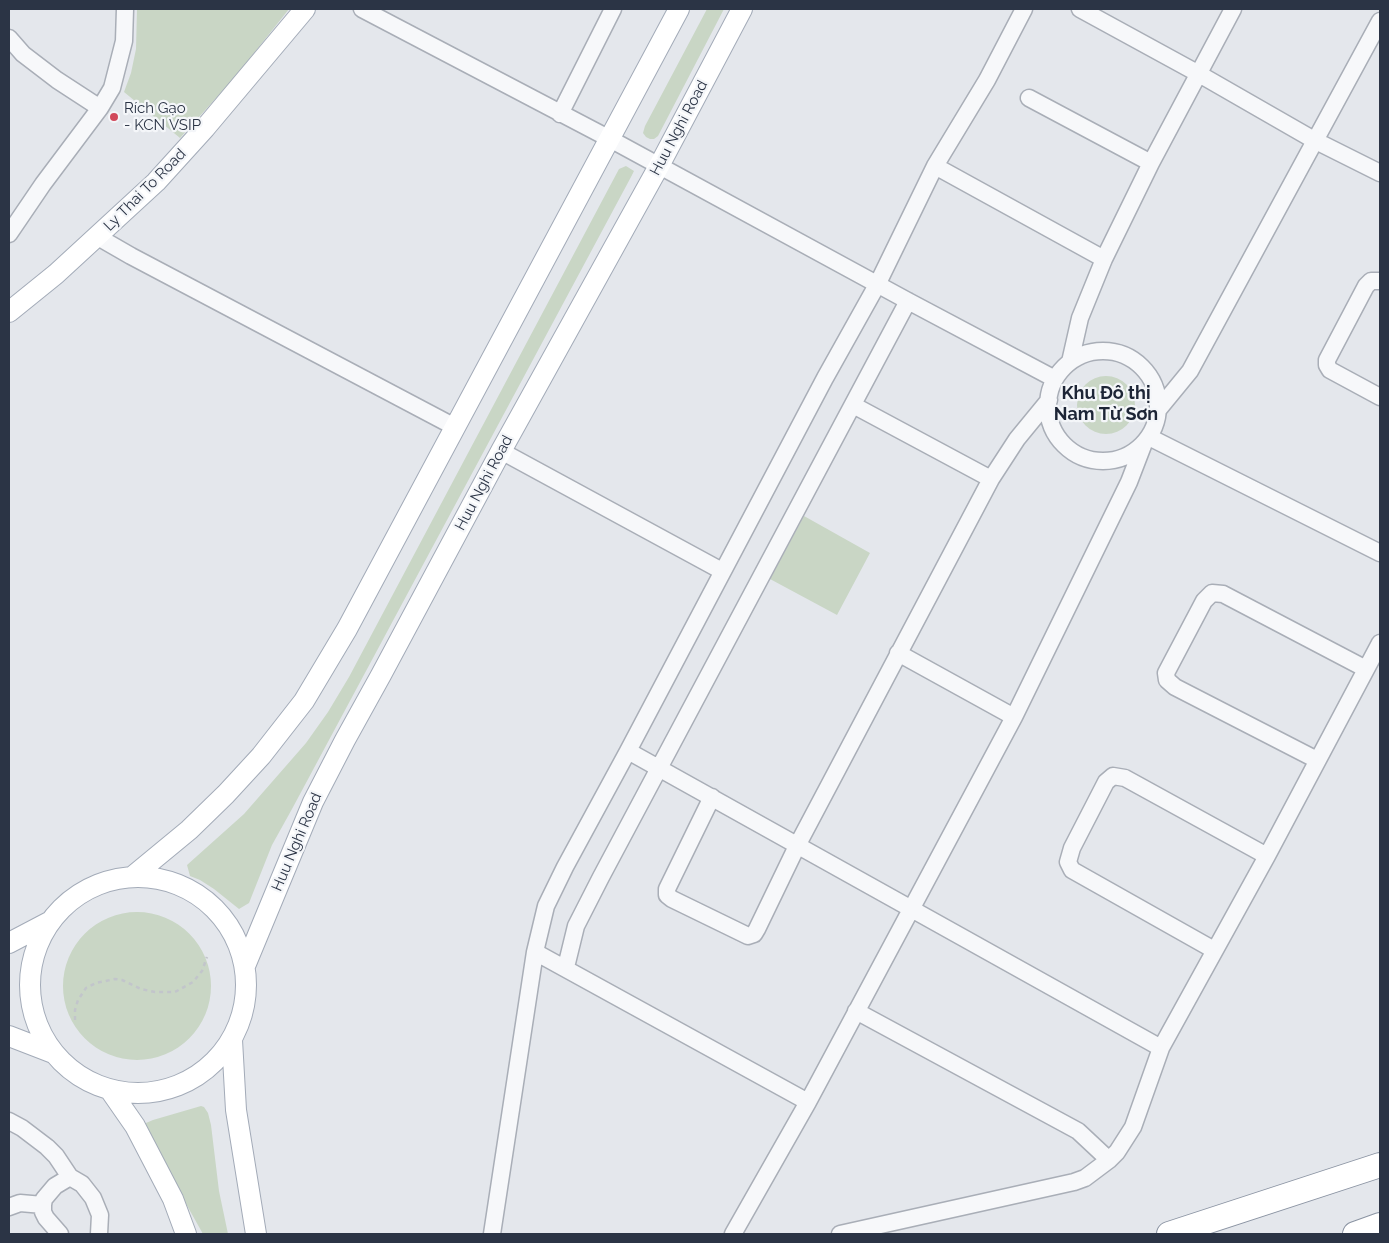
<!DOCTYPE html>
<html>
<head>
<meta charset="utf-8">
<style>
  body { margin:0 }
  #map { position:relative; width:1389px; height:1243px; overflow:hidden; background:#e4e7ec; font-family:Raleway,sans-serif }
  canvas { display:block }
  .frame { position:absolute; inset:0; border:10px solid #2b3445; pointer-events:none }
</style>
</head>
<body>
<div id="map">
<canvas width="1389" height="1243"></canvas>
<div class="frame"></div>
</div>
<script>
const c = document.querySelector('canvas').getContext('2d');
c.lineJoin = 'round';
function fill(path, color) {
  c.fillStyle = color;
  c.fill(path, 'evenodd');
}
function toPath(rows) {
  const path = new Path2D();
  for (const r of rows) {
    if (r.length === 3) {
      path.moveTo(r[0] + r[2], r[1]);
      path.arc(r[0], r[1], r[2], 0, 2 * Math.PI);
      continue;
    }
    path.moveTo(r[0], r[1]);
    for (let i = 2; i < r.length; i += 2) path.lineTo(r[i], r[i + 1]);
  }
  return path;
}
function strokePath(path, color, width, dash) {
  c.strokeStyle = color;
  c.lineWidth = width;
  c.lineCap = dash ? 'butt' : 'round';
  c.setLineDash(dash || []);
  c.stroke(path);
}
function label(font, color, halo, rows, align = 'center') {
  c.font = font + ' Raleway,sans-serif';
  c.lineWidth = 4.5;
  c.setLineDash([]);
  c.textBaseline = 'middle';
  c.strokeStyle = halo;
  c.fillStyle = color;
  for (const [text, x, y, turn = 0] of rows) {
    c.save();
    c.translate(x, y);
    c.rotate((+turn || 0) * Math.PI / 180);
    c.textAlign = isNaN(turn) ? turn : align;
    if (halo) c.strokeText(text, 0, 0);
    c.fillText(text, 0, 0);
    c.restore();
  }
}
fill(toPath([
  [137,9,289,9,235,77,180,138,124,92,131,73,136,49],
  [707,9,724,9,658,136,654,139,650,139,646,137,643,133,645,126],
  [626,166,634,171,631,177,292,809,272,845,249,903,239,909,214,889,200,880,190,876,187,865,244,814,306,743,328,712,349,677,619,169],
  [1106,405,29],
  [804,516,870,553,837,615,770,579],
  [137,986,74],
  [201,1106,204,1107,208,1113,211,1125,219,1191,228,1234,203,1234,144,1129,146,1123,153,1120]
]), '#c9d6c5');
const minor = toPath([
  [362,9,610,139,908,301,1055,379],
  [1080,9,1199,74,1314,140,1380,173],
  [9,38,23,54,57,80,100,108],
  [1029,98,1151,163],
  [560,114,613,9],
  [935,166,1104,259],
  [9,234,43,184,100,108,112,88,124,41,125,9],
  [98,237,131,256,455,427],
  [1380,281,1371,281,1366,286,1327,360,1327,365,1330,370,1380,397],
  [1103,406,55],
  [1070,362,1080,318,1104,259,1151,163,1233,9],
  [853,405,991,479],
  [1158,410,1190,371,1380,21],
  [1149,437,1380,553],
  [501,451,722,571],
  [898,653,1014,717],
  [628,751,1161,1048],
  [1317,760,1175,687,1167,680,1166,673,1204,601,1212,593,1223,594,1366,669],
  [712,797,667,889,667,895,672,899,748,936,754,934,757,929,798,844,991,479,1017,439,1049,400],
  [1214,950,1072,870,1068,862,1072,848,1106,782,1113,776,1125,778,1267,856],
  [535,952,808,1102],
  [566,967,576,926,601,877,908,301],
  [856,1011,1078,1131,1109,1160],
  [9,1121,22,1128,47,1147,56,1156,70,1177],
  [9,1207,20,1203,43,1205],
  [60,1234,46,1218,43,1212,43,1205,44,1199,55,1186,70,1177,82,1184,93,1198,100,1215,99,1234],
  [492,1234,535,952,546,906,565,867,628,751,825,378,877,285,935,166,987,80,1024,9],
  [733,1234,808,1102,1014,717,1129,482,1144,443],
  [840,1234,1074,1182,1085,1178,1109,1160,1117,1152,1133,1127,1161,1048,1267,856,1380,643]
]);
const major = toPath([
  [9,312,56,274,156,182,205,128,305,9],
  [138,985,108],
  [132,877,189,830,226,794,261,756,304,701,347,629,679,9],
  [9,943,49,922],
  [245,966,313,802,345,740,381,675,501,451,659,166,742,9],
  [9,1036,53,1053],
  [232,1040,236,1110,256,1234],
  [110,1090,135,1126,173,1199,186,1234]
]);
const highway = toPath([
  [1169,1234,1380,1165],
  [1355,1234,1380,1225]
]);
strokePath(minor, '#a9aeb7', 19);
strokePath(major, '#a3abb8', 22);
strokePath(highway, '#8b94a3', 26);
strokePath(toPath([
  [75,1020,75,1010,78,1000,86,988,96,983,115,979,122,980,141,989,155,992,175,992,193,982,202,971,207,957]
]), '#c2c5cb', 2.5, [4, 4]);
strokePath(minor, '#f7f8fa', 16);
strokePath(major, '#fff', 20);
strokePath(highway, '#fff', 24);
for (const [x, y, r, color] of [
  [114,117,5,"#d1495b"]
]) {
  const dot = new Path2D();
  dot.arc(x, y, r, 0, 2 * Math.PI);
  c.fillStyle = color;
  c.fill(dot);
  strokePath(dot, '#f4f6f9', 2);
}
label('15px', '#2b3445', '#f4f6f9', [
  ["Rích Gạo",124,108],
  ["- KCN VSIP",124,125]
], 'left');
label('15px', '#2b3445', '#f4f6f9', [
  ["Huu Nghi Road",679,128,-62],
  ["Ly Thai To Road",145,190,-45],
  ["Huu Nghi Road",484,483,-62],
  ["Huu Nghi Road",297,842,-67]
]);
label('bold 18px', '#1d2536', '#f4f6f9', [
  ["Khu Đô thị",1106,394],
  ["Nam Từ Sơn",1106,415]
]);
</script>
</body>
</html>
